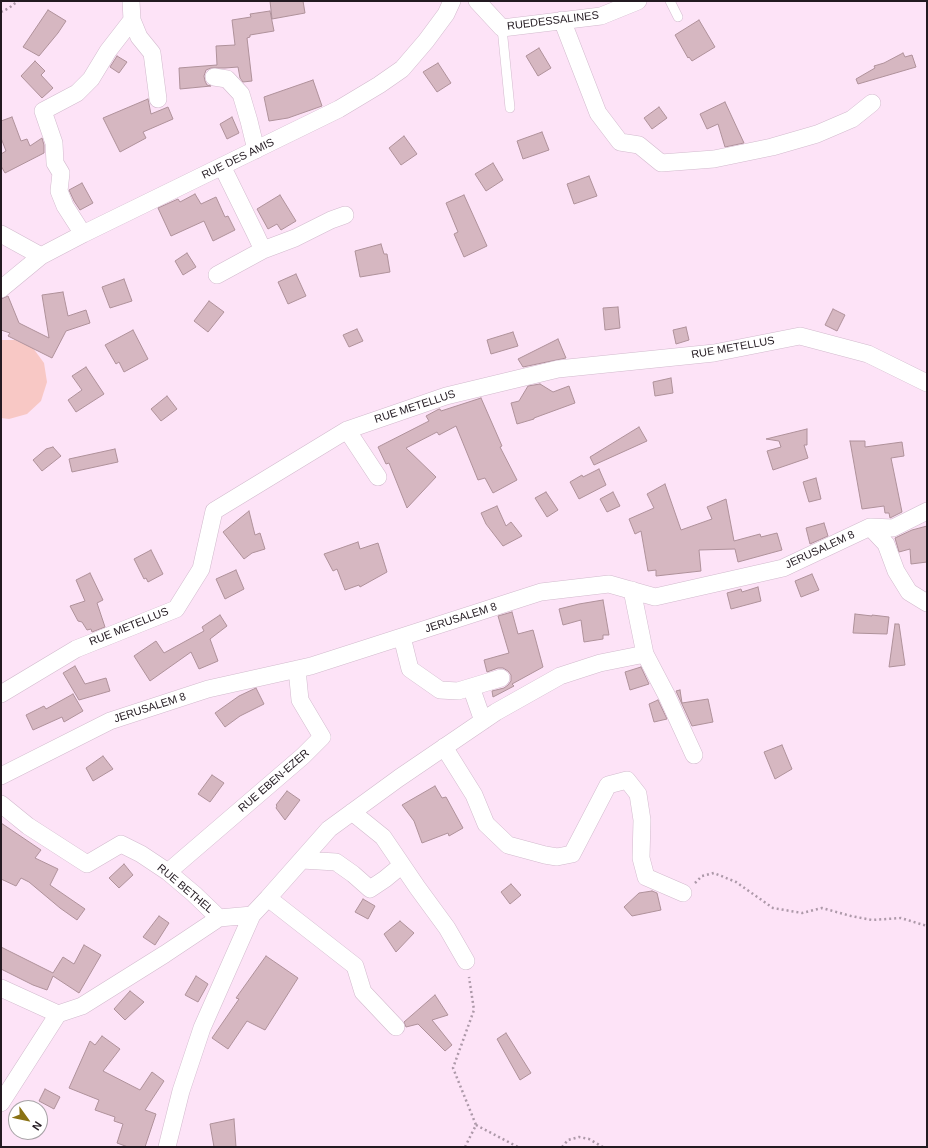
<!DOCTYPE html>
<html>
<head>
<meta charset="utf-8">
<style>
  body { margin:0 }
  #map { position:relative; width:928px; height:1148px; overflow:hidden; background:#fde3f7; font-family:Helvetica,sans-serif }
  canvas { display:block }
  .frame { position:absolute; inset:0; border:2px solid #231a21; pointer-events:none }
  .north { position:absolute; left:8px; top:1100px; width:40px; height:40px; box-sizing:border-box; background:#fff; border:1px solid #a7a3a6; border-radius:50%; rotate:123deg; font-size:11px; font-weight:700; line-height:16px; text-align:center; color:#231a21 }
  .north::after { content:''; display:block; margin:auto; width:14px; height:18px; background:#8a7214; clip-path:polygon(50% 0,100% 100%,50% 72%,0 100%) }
</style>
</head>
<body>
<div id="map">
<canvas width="928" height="1148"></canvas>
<div class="frame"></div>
<div class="north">N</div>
</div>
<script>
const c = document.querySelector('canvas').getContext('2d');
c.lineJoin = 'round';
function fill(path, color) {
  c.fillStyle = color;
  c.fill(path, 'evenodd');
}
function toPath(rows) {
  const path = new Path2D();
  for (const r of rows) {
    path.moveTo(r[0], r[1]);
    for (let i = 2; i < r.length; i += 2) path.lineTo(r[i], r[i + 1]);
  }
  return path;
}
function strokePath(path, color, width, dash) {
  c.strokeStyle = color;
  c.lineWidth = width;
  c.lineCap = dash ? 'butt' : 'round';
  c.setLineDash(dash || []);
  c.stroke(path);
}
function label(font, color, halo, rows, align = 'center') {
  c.font = font + ' Helvetica,sans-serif';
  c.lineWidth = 3;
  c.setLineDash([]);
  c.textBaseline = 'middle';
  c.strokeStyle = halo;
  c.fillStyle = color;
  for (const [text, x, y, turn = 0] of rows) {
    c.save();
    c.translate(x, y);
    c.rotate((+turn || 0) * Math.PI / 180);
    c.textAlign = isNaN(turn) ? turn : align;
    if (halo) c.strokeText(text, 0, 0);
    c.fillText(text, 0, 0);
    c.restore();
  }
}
fill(toPath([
  [1,340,15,340,33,348,44,363,47,382,41,401,27,414,9,419,1,418]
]), '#f8c8c5');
const building = toPath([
  [270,1,303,1,305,13,272,19,270,1],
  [48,10,66,21,58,33,39,56,23,47,48,10],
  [270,11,274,31,250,35,250,37,247,38,252,81,243,82,240,78,238,67,225,68,211,68,206,70,204,76,205,81,207,85,211,86,180,89,179,68,217,65,216,46,235,45,232,20,251,17,250,14,270,11],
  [699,20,715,47,692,61,689,57,688,58,675,35,699,20],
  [539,48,551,68,538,76,526,56,539,48],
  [903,53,905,57,912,55,916,67,858,84,856,79,875,68,874,66,884,63,903,53],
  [117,56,127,62,119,73,110,67,117,56],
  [35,61,45,71,41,75,53,88,42,98,21,76,35,61],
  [438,63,451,83,437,92,423,72,438,63],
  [313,80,322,106,288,118,269,121,264,97,313,80],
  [148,99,151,114,168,107,173,119,143,132,146,138,120,152,103,118,148,99],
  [725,102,744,143,725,147,718,124,707,129,700,114,725,102],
  [659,107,667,118,652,129,644,118,659,107],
  [12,117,21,141,27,139,30,146,42,138,44,145,44,153,5,173,1,166,1,154,6,151,1,138,1,121,12,117],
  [232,117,239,133,227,139,220,124,232,117],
  [542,132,549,150,523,159,517,141,542,132],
  [404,136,417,154,401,165,389,148,404,136],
  [493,163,503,180,486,191,475,174,493,163],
  [589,176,597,196,574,204,567,184,589,176],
  [82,183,93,203,80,210,74,201,69,190,82,183],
  [195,194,201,204,216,197,225,217,228,216,235,230,213,241,204,221,171,236,158,208,178,199,180,202,195,194],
  [280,195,296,221,281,230,277,224,268,229,257,209,280,195],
  [464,195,487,246,464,257,454,234,458,232,446,203,464,195],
  [381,244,384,254,387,254,390,272,360,277,355,251,381,244],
  [187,253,196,267,183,275,175,261,187,253],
  [296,274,306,296,288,304,278,282,296,274],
  [124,279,132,301,110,308,102,287,124,279],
  [63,292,68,316,86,310,90,323,66,331,52,358,8,336,10,333,1,330,1,299,8,296,19,323,49,338,42,295,63,292],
  [209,301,224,312,208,332,194,321,209,301],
  [618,307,620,328,605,330,603,308,618,307],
  [833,309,845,315,837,331,825,325,833,309],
  [686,327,689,340,676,344,673,330,686,327],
  [357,329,363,341,349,347,343,335,357,329],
  [133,330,148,359,124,372,119,362,116,364,105,345,133,330],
  [513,332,518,346,491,354,487,340,513,332],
  [558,339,566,358,523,367,518,359,558,339],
  [86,367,104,394,76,412,68,400,82,390,72,376,86,367],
  [671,378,673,393,655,396,653,382,671,378],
  [540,384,553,392,569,386,575,403,534,418,534,419,517,424,511,403,519,401,528,386,540,384],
  [167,396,177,409,161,421,151,409,167,396],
  [481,398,502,446,500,447,517,480,493,493,485,478,478,480,456,426,439,435,437,432,406,448,436,477,407,508,389,463,386,464,378,447,429,421,426,416,439,409,440,409,441,411,481,398],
  [639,427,647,441,594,465,590,457,639,427],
  [807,429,807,445,804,445,808,458,773,470,767,451,781,447,779,441,766,439,807,429],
  [850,441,865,441,865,447,902,442,904,456,891,458,902,512,890,518,889,513,885,513,884,506,862,509,850,441],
  [53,447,61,456,42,471,33,460,46,449,53,447],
  [115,449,118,462,72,472,69,459,115,449],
  [599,469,606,485,579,499,570,482,582,475,583,477,599,469],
  [816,478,821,499,809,502,803,482,816,478],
  [665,484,681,530,712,519,707,507,726,499,734,541,760,534,761,537,777,533,782,550,738,562,735,549,699,550,701,571,656,576,656,570,648,571,641,531,635,534,629,519,654,508,647,494,665,484],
  [546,492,558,510,547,517,535,498,546,492],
  [613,492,620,506,607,512,600,499,613,492],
  [497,506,506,526,511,522,522,536,503,546,486,524,481,513,497,506],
  [249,511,255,535,260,533,265,549,252,553,244,559,223,532,249,511],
  [824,523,828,536,810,544,806,528,824,523],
  [927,526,927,562,911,564,910,549,899,552,895,538,912,530,927,526],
  [358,542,360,549,378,543,387,572,360,587,359,585,345,590,337,569,333,571,324,554,358,542],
  [151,550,163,574,148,582,146,578,144,579,134,559,151,550],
  [236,570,244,589,225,599,216,579,236,570],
  [90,573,103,600,97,603,105,627,92,632,91,629,87,630,82,622,78,621,70,606,85,601,76,580,90,573],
  [812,574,819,590,801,597,795,581,812,574],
  [758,587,761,601,731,609,727,593,741,589,742,592,758,587],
  [603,600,609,635,603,635,603,639,584,642,581,620,563,625,559,609,579,604,603,600],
  [512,612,518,634,533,630,543,667,512,684,514,686,493,697,492,691,504,688,508,685,511,681,511,675,508,671,503,668,498,668,487,672,484,660,509,653,498,616,512,612],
  [855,614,872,616,872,615,889,617,887,634,853,633,855,614],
  [220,615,227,626,210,639,218,661,199,669,191,652,150,681,134,656,156,641,164,653,204,631,202,627,220,615],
  [895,624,899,624,905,665,889,667,895,624],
  [75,666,85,684,106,678,110,691,79,700,63,673,75,666],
  [641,667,649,684,630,690,625,672,641,667],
  [256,688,264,704,240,716,225,727,215,713,239,696,256,688],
  [680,690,682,703,708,699,713,722,692,726,676,691,680,690],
  [73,694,83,711,64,722,62,717,33,730,26,715,44,706,46,709,73,694],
  [658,700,667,719,654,722,649,704,658,700],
  [782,745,792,769,775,779,764,752,782,745],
  [103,756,113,769,93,781,86,768,103,756],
  [212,775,224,783,210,802,198,794,212,775],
  [435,786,442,798,446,797,463,828,449,836,448,833,422,843,414,821,402,805,435,786],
  [287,791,300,800,285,820,276,808,277,806,276,805,287,791],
  [1,823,41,850,35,858,58,869,50,885,85,909,77,920,60,908,29,882,21,878,16,886,1,879,1,823],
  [124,864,133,875,119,888,109,878,124,864],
  [511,884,521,895,510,904,501,892,511,884],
  [652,891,657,893,661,910,632,916,624,907,639,893,652,891],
  [363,899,375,906,368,919,355,912,363,899],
  [159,916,169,923,155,945,143,937,159,916],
  [400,921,414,933,396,952,384,934,400,921],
  [84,945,101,955,79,993,53,976,47,990,33,985,1,969,1,947,53,973,63,957,74,964,84,945],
  [266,956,298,978,265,1030,247,1021,228,1049,212,1038,239,999,236,998,266,956],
  [196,976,208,984,198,1002,185,995,196,976],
  [130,991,144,1002,125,1020,114,1009,130,991],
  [435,995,448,1015,432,1020,452,1045,445,1051,418,1024,406,1027,404,1022,435,995],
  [506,1033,531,1073,520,1080,497,1039,506,1033],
  [102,1036,120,1049,103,1071,140,1090,152,1072,164,1081,145,1110,156,1114,145,1147,128,1147,117,1143,123,1124,114,1121,115,1117,95,1110,99,1100,69,1088,90,1041,95,1045,102,1036],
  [45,1089,60,1097,54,1109,39,1101,45,1089],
  [234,1119,236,1147,214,1147,210,1124,234,1119]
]);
fill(building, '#d6b7c1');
strokePath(building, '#af919a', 1);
const service = toPath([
  [670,1,678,17],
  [502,28,510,108]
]);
const minor = toPath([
  [131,1,132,20,139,37,152,53,158,99],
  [477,1,502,28,601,16,638,1],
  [562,20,598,113,620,142,639,145,661,163,714,159,772,147,817,134,852,119,872,103],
  [214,77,227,79,241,94,249,121,256,150],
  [222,166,255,233,263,250,295,238,331,220,345,215],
  [1,234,41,256],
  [83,234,65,206,59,191,61,173,55,163,54,143,43,111,77,93,91,79,108,51,132,20],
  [217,275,263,250],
  [1,289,41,256,83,234,339,109,379,85,402,69,426,41,446,14,452,1],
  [347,430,378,477],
  [870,527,886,544,896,571,909,592,927,603],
  [632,590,645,654,667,696,694,755],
  [402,637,410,669,440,690,458,691,501,678],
  [471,687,483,721],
  [1,694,76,649,176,609,201,569,214,511,347,430,446,396,558,369,714,353,800,336,868,354,927,383],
  [444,747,474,795,486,824,508,845,545,855,557,857,572,854,608,785,627,780,638,794,642,820,641,858,646,877,683,893],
  [1,776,110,721,208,689,311,666,541,592,609,584,655,597,783,568,870,527,893,528,927,511],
  [1,804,28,826,87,864,121,844,141,854,168,872,194,894,219,918,252,915],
  [352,812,383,837,417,887,447,928,466,961],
  [302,860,336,862,353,874,370,889,385,879,402,865],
  [168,872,303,756,322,737,300,700,297,669],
  [268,898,355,966,363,992,396,1027],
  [1,988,58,1014],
  [1,1103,58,1014,82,1006,165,954,219,918],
  [167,1147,181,1091,202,1028,252,915,268,898,329,829,399,778,496,712,560,676,600,663,645,654]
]);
strokePath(service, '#d2bacd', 10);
strokePath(minor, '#d2bacd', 18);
strokePath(toPath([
  [1,12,9,8,18,1],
  [695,883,702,876,714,873,736,882,773,908,802,913,822,908,851,916,872,920,901,918,927,926],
  [476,1125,518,1147],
  [465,1147,476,1125,453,1068,474,1010,469,977],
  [562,1147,568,1140,579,1137,589,1139,603,1147]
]), '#ad99a9', 2.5, [2, 3]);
strokePath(service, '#fff', 9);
strokePath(minor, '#fff', 17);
label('11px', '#231a21', '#fff', [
  ["RUEDESSALINES",553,21,-7],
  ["RUE DES AMIS",238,159,-26],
  ["RUE METELLUS",733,348,-10],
  ["RUE METELLUS",415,407,-18],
  ["JERUSALEM 8",820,550,-25],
  ["JERUSALEM 8",461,618,-18],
  ["RUE METELLUS",129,627,-22],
  ["JERUSALEM 8",150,708,-18],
  ["RUE EBEN-EZER",274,781,-41],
  ["RUE BETHEL",185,889,40]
]);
</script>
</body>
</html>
